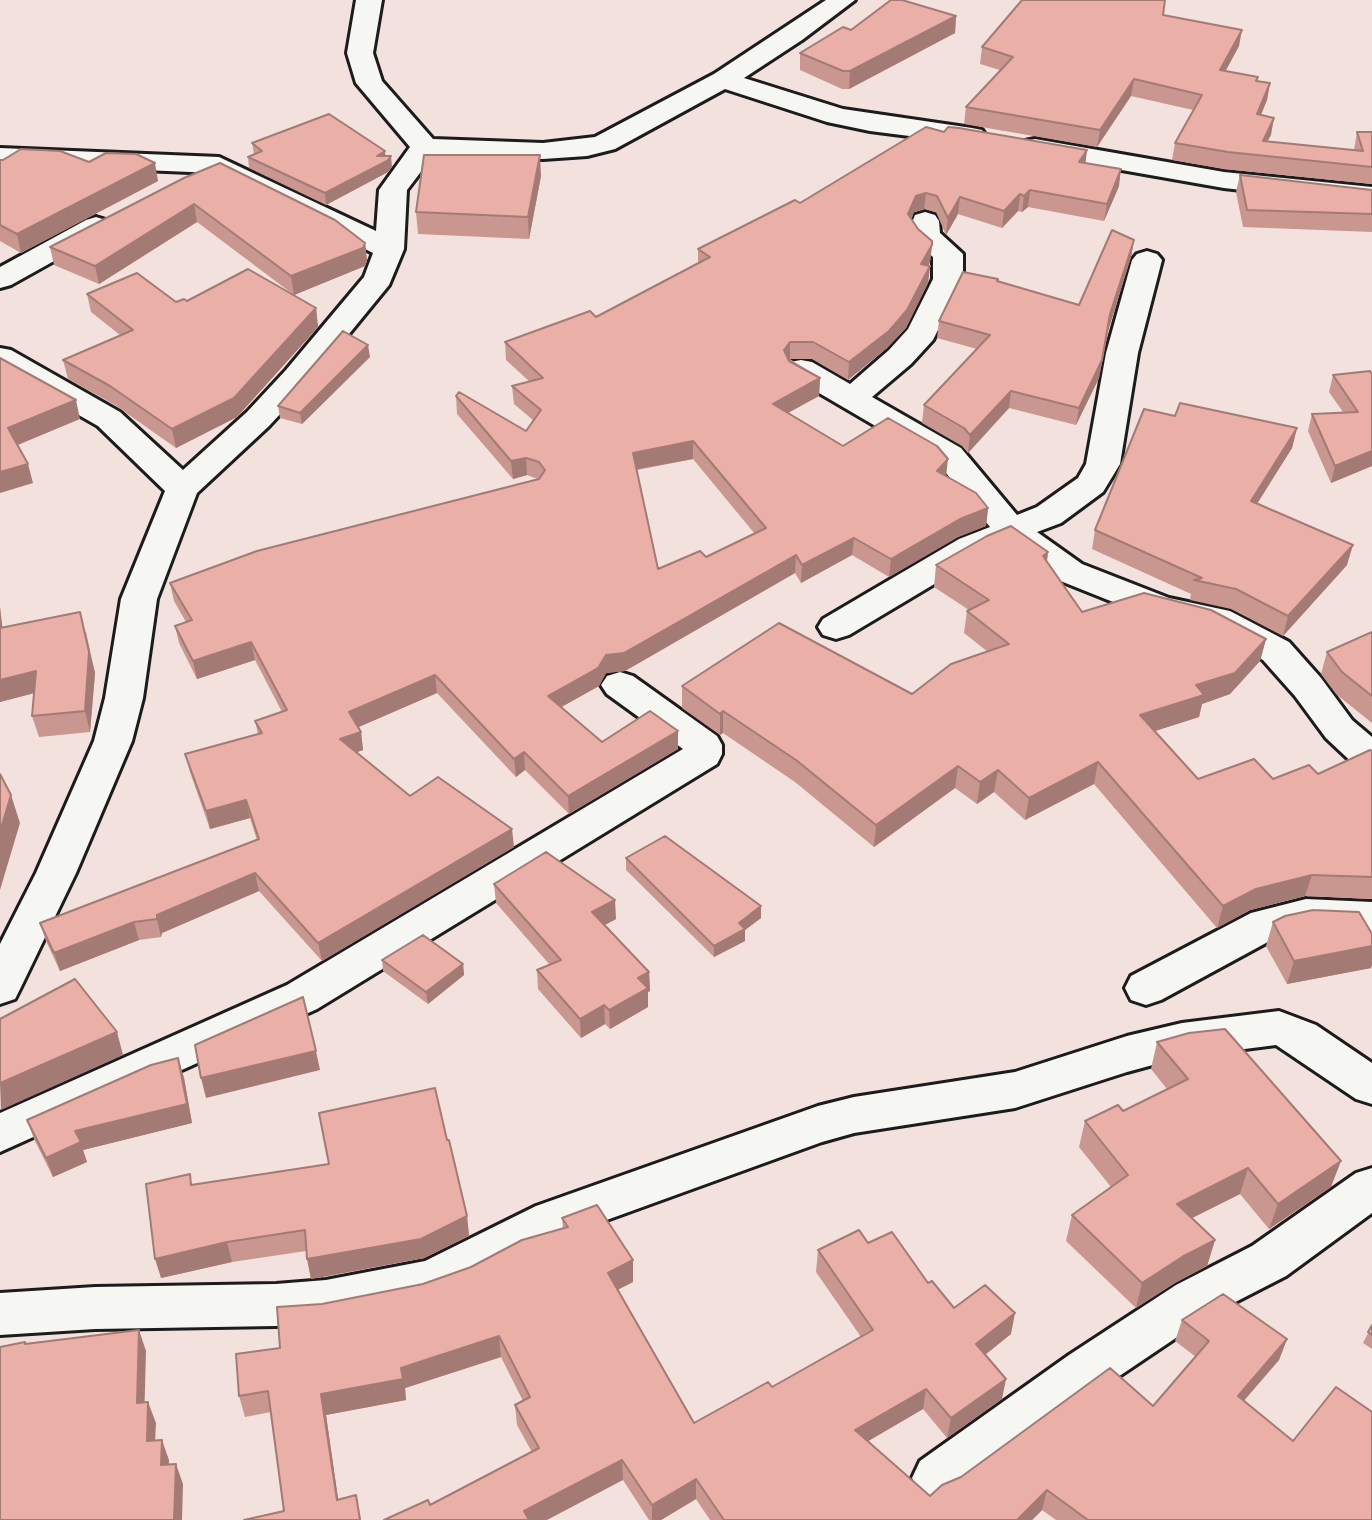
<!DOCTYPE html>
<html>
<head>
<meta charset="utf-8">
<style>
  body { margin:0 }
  canvas { display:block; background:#f2e1dc }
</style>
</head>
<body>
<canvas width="1372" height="1520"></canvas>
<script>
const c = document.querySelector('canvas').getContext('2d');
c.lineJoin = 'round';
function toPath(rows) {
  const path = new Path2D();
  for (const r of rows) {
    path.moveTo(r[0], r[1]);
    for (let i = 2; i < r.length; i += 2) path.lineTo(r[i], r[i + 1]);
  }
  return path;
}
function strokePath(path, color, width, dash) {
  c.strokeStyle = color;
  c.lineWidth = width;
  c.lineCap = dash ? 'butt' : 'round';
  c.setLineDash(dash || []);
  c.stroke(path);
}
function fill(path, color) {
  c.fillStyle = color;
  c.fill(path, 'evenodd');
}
const minor = toPath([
  [356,0,382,0,373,53,382,81,433,139,543,143,595,137,714,74,826,0,855,0,802,40,744,78,843,109,972,128,982,130,986,136,982,142,972,144,870,131,827,122,725,89,615,149,587,156,543,159,433,156,407,190,404,249,389,285,308,384,269,426,197,493,157,599,143,698,132,741,76,873,21,987,15,999,0,1004,0,944,36,873,94,741,105,698,121,599,165,491,98,426,0,370,0,348,11,350,120,412,183,470,247,412,286,370,364,277,373,253,214,173,0,164,0,148,219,157,376,231,379,190,410,147,356,83,347,53,356,0],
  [1035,139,1224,172,1372,187,1372,205,1224,188,1025,153,1021,147,1025,141,1035,139],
  [925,212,935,215,939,221,940,233,963,254,963,279,933,340,911,364,872,397,961,448,1017,515,1037,507,1078,478,1086,464,1106,353,1132,260,1137,254,1147,251,1157,254,1162,260,1138,353,1120,464,1103,492,1061,523,1037,532,1082,564,1169,598,1230,611,1289,642,1321,678,1352,720,1372,737,1372,772,1358,768,1326,738,1295,696,1263,660,1207,629,1148,616,1058,580,1008,545,983,555,849,635,836,639,823,635,818,627,823,619,959,539,990,527,937,462,790,376,785,369,790,362,801,360,812,362,850,384,889,350,908,329,933,279,933,257,918,244,909,230,915,215,925,212],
  [96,217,106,220,111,226,106,232,11,285,0,288,0,267,86,220,96,217],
  [620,672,633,676,717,736,722,745,722,754,717,764,317,1009,0,1152,0,1113,287,985,683,749,607,694,601,685,607,676,620,672],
  [1306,899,1372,902,1372,934,1306,931,1277,937,1161,1000,1146,1005,1131,1000,1125,988,1131,976,1251,913,1306,899],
  [1279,1011,1316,1025,1372,1063,1372,1104,1356,1099,1276,1045,1182,1057,1127,1072,1015,1108,854,1133,822,1142,568,1234,473,1286,425,1303,326,1322,276,1326,95,1329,0,1335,0,1293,95,1287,276,1284,326,1280,425,1261,536,1206,818,1106,854,1097,1015,1072,1127,1036,1182,1023,1279,1011],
  [1372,1168,1372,1213,1286,1276,1210,1315,1103,1387,956,1495,938,1502,920,1495,912,1478,920,1461,1069,1355,1176,1285,1252,1246,1356,1173,1372,1168]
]);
strokePath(minor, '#1c1c1c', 6);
fill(minor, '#f6f6f2');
fill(toPath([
  [1163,15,1239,46,1225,71,1257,81,1270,83,1267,100,1261,115,1271,135,1267,141,1354,150,1357,132,1372,132,1372,184,1224,169,1172,160,1175,143,1193,110,1131,96,1097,147,964,124,966,107,1000,70,980,64,982,47],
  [956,16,955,33,849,89,842,89,800,70,800,53,851,30],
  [944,132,1087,150,1085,163,1119,186,1104,221,1028,207,1022,212,1018,211,1002,228,958,214,946,235,936,212,924,209,914,212,911,220,918,229,932,245,930,262,928,266,930,266,928,283,906,328,887,348,848,380,812,359,790,359,820,378,819,396,788,413,843,446,946,476,988,508,986,526,958,537,889,577,852,555,801,583,795,573,625,671,606,673,599,686,561,707,602,742,678,731,678,749,569,814,525,770,516,777,437,693,358,727,361,732,363,750,357,752,410,796,514,847,322,961,259,891,162,933,161,937,139,940,60,971,46,941,40,923,257,840,250,818,210,829,190,772,185,754,258,734,255,721,282,712,255,660,197,679,179,643,175,626,186,622,174,601,170,583,538,479,527,475,513,479,457,414,456,396,526,431,533,420,514,404,512,386,530,382,506,360,505,342,596,317,698,263,698,249,800,203],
  [693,459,755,534,706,557,658,569,637,470],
  [252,143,385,151,385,156,392,167,388,172,326,205,249,168,248,157,254,154],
  [0,160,89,162,158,181,21,253,0,241],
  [1240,175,1372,190,1372,232,1243,227,1236,192],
  [541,176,529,239,418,234,416,212],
  [184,178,365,243,367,261,365,266,294,295,197,222,99,284,54,265,50,247],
  [1134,240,1131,257,1108,331,1099,378,1076,425,1009,408,968,453,962,446,922,423,924,405,977,349,937,338,939,321,998,279,998,282,1079,305],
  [87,294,176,302,187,301,316,308,318,327,237,417,176,448,115,405,68,379,63,360,120,335,91,312],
  [370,357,302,424,280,418,278,406],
  [1372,374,1372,466,1331,483,1308,431,1312,414,1343,412,1329,392,1333,375],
  [1175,416,1297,428,1292,448,1257,503,1347,565,1283,636,1231,609,1190,600,1191,594,1092,549,1095,530],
  [1048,552,1047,562,1082,612,1266,639,1260,661,1230,694,1202,704,1199,717,1155,731,1198,779,1273,779,1318,774,1372,751,1372,899,1305,896,1250,910,1217,928,1094,784,1025,820,994,792,977,804,955,788,874,847,795,782,723,733,720,735,682,708,682,686,912,694,988,652,964,633,967,611,969,610,934,587,936,565],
  [0,607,2,628,86,632,95,673,90,732,39,737,32,716,34,693,0,702],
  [1372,632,1372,723,1336,694,1321,674,1327,652],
  [626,858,761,918,745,930,745,941,714,957,626,870],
  [494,884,616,919,605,925,649,972,650,991,648,992,648,1007,610,1029,605,1024,581,1038,538,989,537,970,550,965,496,903],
  [1273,922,1371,968,1287,984,1266,946],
  [382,960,463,964,464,975,428,1004,383,971],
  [1157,1042,1331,1187,1269,1229,1240,1194,1192,1218,1215,1240,1207,1266,1175,1283,1136,1308,1066,1241,1072,1215,1111,1187,1079,1147,1085,1121,1123,1111,1167,1089,1151,1069],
  [178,1058,184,1078,192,1123,83,1150,87,1162,53,1177,34,1139,27,1120],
  [447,1140,467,1216,469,1236,424,1258,311,1279,306,1251,232,1262,161,1278,193,1185,329,1164],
  [562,1218,633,1260,633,1282,617,1290,694,1423,772,1387,861,1337,816,1272,818,1250,868,1243,928,1283,954,1308,1011,1334,985,1355,1002,1399,947,1438,923,1409,868,1441,930,1496,1153,1406,1196,1357,1175,1341,1182,1320,1287,1339,1279,1360,1244,1401,1372,1520,1056,1520,1042,1510,1032,1520,710,1520,696,1499,661,1520,649,1520,623,1480,430,1505,532,1452,517,1425,515,1405,523,1401,501,1357,405,1388,406,1400,326,1415,338,1499,356,1495,361,1520,244,1520,284,1511,271,1412,245,1417,239,1396,280,1348,322,1304,423,1284,471,1267,563,1229],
  [1372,1325,1372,1349,1363,1343]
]), '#c99690');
fill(toPath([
  [956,16,955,33,849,89,850,71],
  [1242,30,1239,46,1217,87,1220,70],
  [1134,79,1131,96,1097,147,1100,130],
  [1270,83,1267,100,1254,131,1257,114],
  [1274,118,1271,135,1260,155,1263,141],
  [1087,150,1085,167,1079,162],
  [385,151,386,162,391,156,392,167,388,172,326,205,325,193],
  [540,155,541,176,529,239,528,217],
  [155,163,158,181,21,253,17,234],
  [1121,169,1119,186,1104,221,1107,204],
  [1030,190,1028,207,1022,212,1024,196],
  [926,193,924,209,914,212,907,231,908,214,916,196],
  [1020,194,1018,211,1002,228,1004,211],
  [960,197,958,214,946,235,948,218],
  [194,204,197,222,99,284,95,266],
  [1134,240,1131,257,1108,331,1099,378,1076,425,1079,408],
  [365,243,367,261,365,266,294,295,291,276],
  [932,245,930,262,919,281,921,264],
  [930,266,928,283,906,328,887,348,848,380,849,362],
  [316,308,318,327,237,417,176,448,172,429],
  [790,342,790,359,783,367,784,350],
  [368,345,370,357,302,424,300,413],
  [820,378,819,396,773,421,773,404],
  [1011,391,1009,408,968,453,970,435],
  [76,400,80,419,13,447,8,428],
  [1297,428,1292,448,1247,520,1251,501],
  [693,441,693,459,633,470,633,453],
  [1372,451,1372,466,1331,483,1335,466],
  [526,458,527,475,513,479,511,461],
  [948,459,946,477,937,471],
  [28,464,33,483,0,493,0,472],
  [988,508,986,526,958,537,889,577,891,559,960,519],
  [854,538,852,555,801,583,802,565],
  [1353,545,1347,565,1283,636,1288,616],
  [1048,552,1045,574,1043,556],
  [796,555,795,573,625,671,606,673,599,686,549,714,548,696,606,655],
  [0,607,5,649,0,633],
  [80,612,95,673,90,732,85,711],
  [1266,639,1260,661,1230,694,1202,704,1199,717,1136,737,1140,715],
  [251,642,255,660,197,679,193,661],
  [36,671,42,691,0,702,0,680],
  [435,675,437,693,352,730,349,712],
  [723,711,723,733,720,735,720,714],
  [678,731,678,749,569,814,568,796],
  [361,732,363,750,343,757,340,739],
  [524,752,525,770,516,777,514,759],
  [1098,762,1094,784,1025,820,1029,798],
  [958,766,955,788,874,847,876,825],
  [998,770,994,792,977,804,980,782],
  [11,795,20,823,0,890,0,832],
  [246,800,250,818,210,829,206,811],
  [512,829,514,847,322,961,318,943],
  [255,873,259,891,162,933,161,937,157,919,157,915],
  [1312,875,1305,896,1250,910,1217,928,1223,906,1256,889],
  [615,900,616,919,593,931,592,912],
  [761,906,761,918,745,930,745,941,714,957,714,946,739,923],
  [134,922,139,940,60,971,54,953],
  [1372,946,1372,965,1371,968,1287,984,1294,961],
  [463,964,464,975,428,1004,426,992],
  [649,972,650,991,648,992,648,1007,610,1029,609,1010,638,978],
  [604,1005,605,1024,581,1038,580,1019],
  [117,1032,123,1055,1,1110,0,1083],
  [316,1051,320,1070,206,1098,201,1078],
  [178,1058,184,1078,192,1123,83,1150,87,1162,53,1177,46,1158,75,1131],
  [1341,1161,1331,1187,1269,1229,1278,1204],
  [1248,1168,1240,1194,1170,1229,1177,1204],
  [467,1216,469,1236,424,1258,311,1279,307,1259],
  [1215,1240,1207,1266,1175,1283,1136,1308,1142,1283,1182,1257],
  [227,1242,232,1262,161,1278,155,1259],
  [633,1260,633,1282,609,1294,608,1273],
  [1015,1313,1011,1334,972,1365,976,1344],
  [139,1330,146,1351,144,1424,137,1403],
  [499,1336,501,1357,405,1388,406,1400,326,1415,341,1519,337,1500,321,1394],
  [1287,1339,1279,1360,1230,1416,1238,1396],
  [1006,1379,1002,1399,947,1438,951,1418],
  [926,1389,923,1409,853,1450,855,1430],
  [148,1402,156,1423,154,1462,147,1441],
  [162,1440,169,1460,168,1485,161,1465],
  [622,1460,623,1480,547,1520,525,1520,524,1511],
  [176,1464,183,1484,182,1520,174,1520],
  [696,1479,696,1499,661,1520,652,1520,652,1505],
  [1047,1490,1042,1510,1032,1520,1017,1520]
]), '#a47a75');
const building = toPath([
  [891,0,902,0,956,16,850,71,843,71,800,53,843,27,851,30,891,0],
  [1022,0,1165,0,1163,15,1242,30,1220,70,1258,77,1256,81,1270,83,1257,114,1274,118,1263,141,1363,151,1357,132,1372,132,1372,167,1228,152,1175,143,1202,95,1134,79,1100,130,966,107,1013,57,982,47,1022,0],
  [329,114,385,151,377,156,391,156,387,161,325,193,248,157,262,151,252,143,329,114],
  [926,127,944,132,948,127,959,128,1087,150,1079,162,1121,169,1107,204,1030,190,1024,196,1020,194,1004,211,960,197,948,218,937,196,926,193,916,196,908,214,918,229,932,241,932,245,921,264,930,266,907,310,889,331,849,362,813,342,790,342,784,350,789,361,820,378,773,404,843,446,888,418,937,446,948,459,937,471,976,493,988,508,960,519,891,559,854,538,802,565,796,555,624,653,606,655,598,668,548,696,602,742,650,711,678,731,568,796,524,752,514,759,435,675,349,712,361,732,340,739,410,796,438,777,512,829,318,943,255,873,157,915,157,919,134,922,54,953,40,923,259,839,246,800,206,811,185,754,262,733,255,721,287,710,251,642,193,661,175,626,192,620,170,583,257,551,539,479,545,470,539,462,526,458,511,461,456,396,459,392,526,431,541,410,512,386,543,378,505,342,590,311,596,317,710,257,698,249,795,200,800,203,926,127],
  [693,441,766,528,706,557,700,551,658,569,633,453,693,441],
  [21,149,60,151,89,162,106,153,136,154,155,163,17,234,0,225,0,160,3,160,21,149],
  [424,155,540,155,528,217,416,212,424,155],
  [220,163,335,220,365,243,363,248,291,276,194,204,95,266,50,247,184,178,220,163],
  [1240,175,1372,190,1372,214,1247,210,1240,175],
  [1112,230,1134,240,1110,314,1102,360,1079,408,1011,391,970,435,964,428,924,405,990,335,939,321,963,272,998,279,997,281,1079,305,1112,230],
  [248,269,316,308,234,398,172,429,110,386,63,360,133,330,87,294,137,273,176,302,184,299,187,301,248,269],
  [343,331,368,345,300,413,278,406,343,331],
  [0,358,76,400,8,428,28,464,0,472,0,358],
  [1370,371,1372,374,1372,451,1335,466,1312,414,1358,412,1333,375,1370,371],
  [1180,403,1297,428,1251,501,1353,545,1288,616,1236,589,1194,580,1202,578,1095,530,1144,409,1175,416,1180,403],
  [1011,526,1048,552,1043,556,1082,612,1144,593,1211,610,1266,639,1235,673,1196,685,1204,695,1140,715,1198,779,1254,759,1273,779,1309,765,1318,774,1370,750,1372,751,1372,877,1312,875,1256,889,1223,906,1098,762,1029,798,998,770,980,782,958,766,876,825,796,760,723,711,720,714,682,686,779,623,912,694,951,664,1009,644,967,611,989,600,936,565,987,536,1011,526],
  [80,612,89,652,85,711,32,716,36,671,0,680,0,628,80,612],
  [1372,632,1372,696,1342,672,1327,652,1372,632],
  [0,774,11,795,0,832,0,774],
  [665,836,761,906,739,923,745,929,714,946,626,858,665,836],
  [546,852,615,900,592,912,649,972,638,978,648,988,609,1010,604,1005,580,1019,537,970,561,960,494,884,546,852],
  [1313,910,1359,912,1372,934,1372,946,1294,961,1273,922,1285,916,1313,910],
  [423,935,463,964,426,992,382,960,423,935],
  [75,979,117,1032,0,1083,0,1019,75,979],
  [303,997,316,1051,201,1078,195,1045,303,997],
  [1225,1029,1341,1161,1278,1204,1248,1168,1177,1204,1215,1240,1182,1257,1142,1283,1072,1215,1128,1175,1085,1121,1118,1105,1123,1111,1188,1079,1157,1042,1189,1033,1225,1029],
  [178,1058,187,1104,75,1131,81,1142,46,1158,27,1120,151,1065,178,1058],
  [435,1088,447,1140,449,1140,467,1216,421,1239,307,1259,305,1230,227,1242,155,1259,146,1184,190,1174,191,1185,329,1164,319,1113,435,1088],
  [597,1205,633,1260,608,1273,694,1423,768,1382,772,1387,873,1330,818,1250,859,1230,868,1243,892,1232,928,1283,932,1281,954,1308,985,1285,1015,1313,976,1344,1006,1379,951,1418,926,1389,855,1430,930,1496,942,1485,961,1477,1110,1368,1153,1406,1209,1341,1182,1320,1223,1294,1287,1339,1238,1396,1293,1441,1336,1387,1372,1412,1372,1520,1088,1520,1047,1490,1017,1520,724,1520,696,1479,652,1505,622,1460,524,1511,529,1520,384,1520,428,1500,430,1505,539,1448,515,1405,530,1397,499,1336,401,1368,403,1379,321,1394,337,1500,356,1495,360,1520,244,1520,284,1511,268,1391,239,1396,236,1354,280,1348,277,1307,322,1304,423,1284,471,1267,522,1240,568,1227,562,1218,597,1205],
  [1372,1325,1372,1335,1368,1332,1372,1325],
  [139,1330,137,1403,148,1402,147,1441,162,1440,161,1465,176,1464,174,1520,0,1520,0,1347,25,1342,25,1344,139,1330]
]);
fill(building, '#eaafa7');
strokePath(building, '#a47a75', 2);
</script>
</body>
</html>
